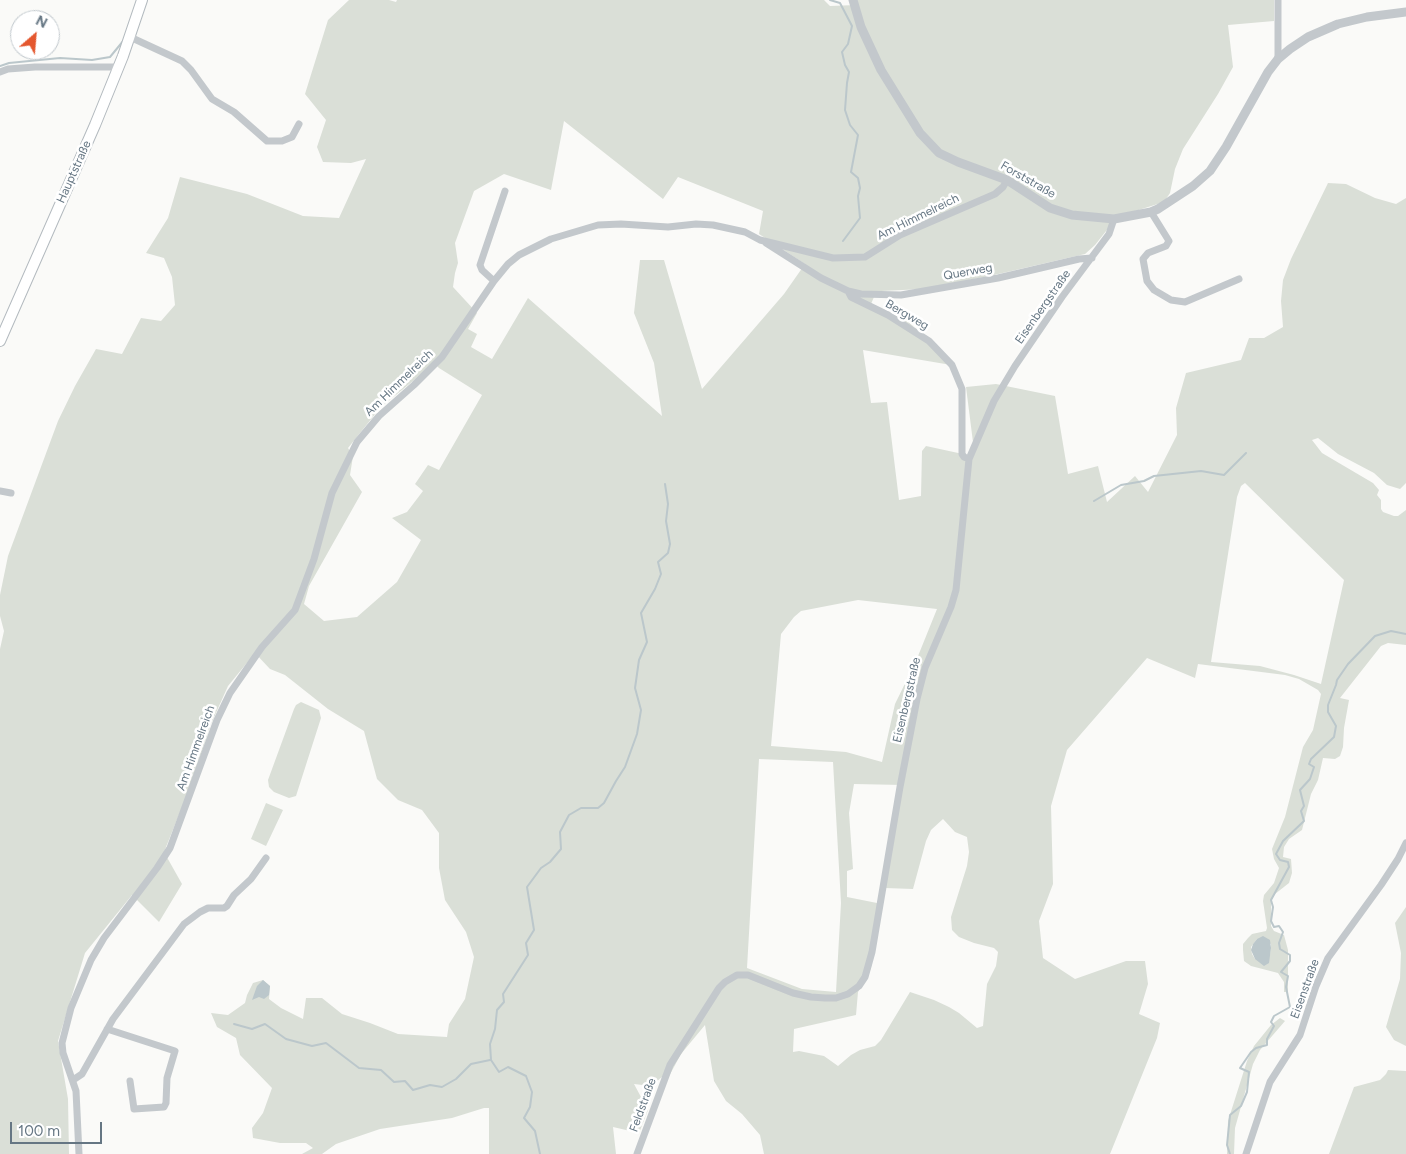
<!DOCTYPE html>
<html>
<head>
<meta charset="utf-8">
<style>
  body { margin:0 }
  #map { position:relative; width:1406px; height:1154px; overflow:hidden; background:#fafaf8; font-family:Figtree,sans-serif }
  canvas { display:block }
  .north { position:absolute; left:10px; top:10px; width:50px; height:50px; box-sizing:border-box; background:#fff; border:1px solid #c1c8cd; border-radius:50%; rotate:27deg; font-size:14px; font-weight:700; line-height:20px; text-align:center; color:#657683 }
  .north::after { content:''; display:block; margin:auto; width:18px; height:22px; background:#e4572e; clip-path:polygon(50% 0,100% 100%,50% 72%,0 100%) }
  .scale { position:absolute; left:10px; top:1122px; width:92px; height:22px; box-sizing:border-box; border:2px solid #657683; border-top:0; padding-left:6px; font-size:15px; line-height:18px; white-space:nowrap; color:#657683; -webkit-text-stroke:4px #fff; paint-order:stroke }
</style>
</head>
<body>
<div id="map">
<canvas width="1406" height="1154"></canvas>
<div class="north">N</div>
<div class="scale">100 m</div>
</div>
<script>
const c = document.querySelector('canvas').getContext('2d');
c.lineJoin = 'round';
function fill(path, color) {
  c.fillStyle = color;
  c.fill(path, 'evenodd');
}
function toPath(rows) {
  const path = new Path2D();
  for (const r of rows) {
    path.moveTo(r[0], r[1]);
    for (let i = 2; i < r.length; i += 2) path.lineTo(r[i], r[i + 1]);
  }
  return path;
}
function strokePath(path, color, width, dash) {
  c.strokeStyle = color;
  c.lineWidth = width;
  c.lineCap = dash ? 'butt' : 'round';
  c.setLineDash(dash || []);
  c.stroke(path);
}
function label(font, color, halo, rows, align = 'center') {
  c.font = font + ' Figtree,sans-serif';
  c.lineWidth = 5;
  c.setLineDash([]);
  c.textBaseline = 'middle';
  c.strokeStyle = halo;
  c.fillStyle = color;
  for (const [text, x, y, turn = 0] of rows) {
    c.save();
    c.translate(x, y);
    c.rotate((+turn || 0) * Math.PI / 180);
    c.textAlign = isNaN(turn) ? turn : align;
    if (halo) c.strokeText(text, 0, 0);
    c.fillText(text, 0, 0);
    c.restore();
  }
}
fill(toPath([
  [349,0,389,0,396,2,397,0,824,0,830,6,856,5,857,0,1274,0,1274,21,1228,25,1233,67,1218,94,1183,149,1175,169,1170,193,1164,202,1126,214,1114,221,1095,245,1085,254,994,275,924,289,881,291,874,297,871,304,908,321,951,365,863,350,871,403,887,402,899,500,921,496,922,451,926,446,972,456,974,450,966,387,996,384,1055,396,1068,474,1098,466,1107,502,1135,476,1148,492,1177,435,1176,408,1186,373,1241,360,1249,338,1264,338,1283,327,1281,301,1283,280,1291,259,1328,183,1346,184,1375,198,1396,204,1406,198,1406,483,1400,489,1387,485,1374,473,1338,454,1318,438,1312,440,1322,453,1373,483,1379,490,1377,495,1381,500,1381,509,1383,512,1394,516,1398,516,1406,510,1406,645,1388,643,1381,646,1340,698,1349,700,1344,728,1343,747,1340,756,1335,759,1323,758,1318,780,1311,794,1302,830,1289,839,1284,847,1283,857,1291,859,1292,873,1289,883,1275,894,1271,901,1271,926,1274,931,1284,935,1288,950,1288,992,1284,992,1284,982,1278,973,1251,966,1244,961,1243,950,1243,944,1248,938,1252,934,1266,931,1267,928,1263,901,1264,895,1274,883,1279,868,1274,859,1272,849,1285,817,1303,747,1313,730,1321,694,1318,690,1299,679,1285,675,1198,664,1195,678,1147,658,1067,750,1051,806,1053,884,1039,921,1043,958,1075,979,1126,961,1145,961,1148,984,1139,1014,1160,1023,1157,1038,1110,1154,764,1154,760,1135,742,1114,726,1101,714,1081,705,1025,681,1054,668,1078,662,1077,651,1086,634,1084,648,1110,639,1133,613,1127,616,1154,489,1154,489,1108,484,1108,452,1118,380,1129,336,1144,322,1154,302,1154,313,1148,306,1143,280,1143,253,1138,252,1128,263,1113,272,1088,240,1055,236,1038,217,1027,211,1013,228,1015,245,1003,247,995,253,983,263,980,270,986,269,999,281,1008,303,1019,306,998,322,998,342,1014,370,1023,398,1034,447,1037,449,1024,465,999,474,957,466,932,445,900,439,868,439,833,422,810,398,800,377,779,364,731,328,709,285,675,270,669,255,653,228,686,211,724,192,782,164,852,182,884,159,922,132,895,85,953,58,1041,68,1099,69,1154,0,1154,0,649,4,631,0,616,0,595,8,556,58,421,75,386,96,349,122,354,141,318,161,321,175,305,172,277,164,258,146,253,168,218,180,177,247,194,303,216,339,218,366,159,351,163,323,162,317,147,326,120,305,94,328,20],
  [564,121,663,199,678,177,763,211,759,234,805,264,784,294,702,389,664,260,640,260,634,313,654,363,662,416,528,298,492,359,471,347,477,334,468,329,477,313,453,287,455,273,458,263,455,243,474,191,504,174,551,190],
  [433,362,439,368,482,395,439,470,428,465,415,484,423,491,407,512,392,518,421,540,397,582,357,617,324,621,304,604,309,586,362,492,350,475,353,456,348,448,380,408,413,381],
  [1245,483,1344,580,1321,684,1294,675,1260,666,1211,662,1237,497,1241,486],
  [858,600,937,609,916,661,895,704,882,762,846,752,771,746,781,634,794,617,801,611],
  [759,759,833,762,841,903,836,992,802,989,747,968],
  [854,784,903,785,885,888,913,889,926,841,931,830,943,819,955,832,967,837,969,852,967,866,951,917,952,930,959,937,974,943,994,948,998,952,996,966,987,984,983,1026,977,1028,959,1013,949,1007,934,1000,910,992,881,1040,875,1046,860,1050,851,1055,838,1066,824,1056,799,1051,793,1052,794,1029,856,1015,858,992,868,976,871,968,882,904,847,897,847,871,853,869,849,813],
  [1257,939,1271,944,1270,955,1255,959,1252,954,1251,947],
  [301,702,319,710,321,718,296,796,289,798,274,792,269,787,268,780,294,709,296,705],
  [266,803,283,810,266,846,251,839],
  [1406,907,1406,1046,1394,1040,1386,1027,1400,979,1401,953,1395,923],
  [1280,1018,1285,1021,1260,1050,1253,1064,1235,1128,1234,1154,1227,1154,1228,1121,1247,1061,1254,1046,1271,1025],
  [1388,1070,1406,1071,1406,1154,1329,1154,1354,1087,1380,1080,1386,1074]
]), '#dadfd7');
fill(toPath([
  [1263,936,1270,940,1271,948,1269,963,1264,966,1255,959,1251,950,1253,944,1257,939],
  [263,980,270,986,269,995,264,999,259,997,252,1000,257,986]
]), '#bbc7cb');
strokePath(toPath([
  [830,0,840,3,852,26,848,44,842,52,845,65,849,72,847,83,845,110,850,125,858,135,851,172,858,178,860,188,858,196,860,218,843,241],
  [0,66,9,63,60,58,92,60,110,57,124,40],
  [1094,501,1121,485,1144,481,1154,476,1201,471,1224,475,1246,453],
  [234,1024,252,1029,265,1024,286,1039,312,1046,326,1043,359,1068,381,1070,394,1082,405,1081,413,1090,430,1085,442,1087,456,1079,471,1064,490,1060],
  [540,1154,535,1131,524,1118,530,1107,532,1092,526,1076,508,1067,499,1072,491,1060,490,1044,495,1029,497,1010,504,1002,503,994,528,955,526,943,534,930,527,887,541,868,550,862,561,849,560,832,569,815,581,808,598,808,604,803,616,781,625,767,637,734,641,710,635,688,639,660,647,642,641,613,655,589,661,574,658,562,668,553,670,544,666,521,668,504,665,484],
  [1230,1154,1227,1145,1230,1115,1241,1106,1247,1092,1249,1072,1240,1068,1251,1052,1256,1048,1267,1045,1267,1039,1274,1026,1271,1022,1274,1016,1290,1007,1286,987,1288,976,1281,972,1290,961,1290,955,1280,949,1279,943,1283,932,1279,926,1274,927,1271,921,1273,907,1271,900,1289,867,1288,862,1280,860,1276,854,1283,841,1304,821,1301,811,1304,806,1300,790,1310,779,1314,767,1309,764,1311,759,1334,737,1336,726,1328,712,1328,705,1336,685,1337,680,1348,664,1375,636,1391,631,1406,634]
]), '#bbc7cb', 2);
const secondary = toPath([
  [0,341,95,125,123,56,142,0]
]);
strokePath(secondary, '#b3babf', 12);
strokePath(toPath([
  [130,37,182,61,191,70,212,99,234,112,267,141,282,141,292,137,299,124],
  [1278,59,1278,0],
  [0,72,8,69,35,67,118,67],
  [1151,212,1169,241,1166,246,1148,253,1143,259,1147,281,1154,290,1171,300,1185,302,1239,279],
  [766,243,821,278,848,291,851,297,888,315,929,341,952,365,962,389,962,454,964,457,969,459],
  [494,281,482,270,480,265,505,191],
  [848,291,861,294,901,295,998,278,1079,259,1092,258],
  [0,491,11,493],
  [107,1029,175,1051,167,1078,166,1103,164,1107,134,1109,130,1081],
  [73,1080,82,1074,113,1019,184,924,200,912,208,908,224,908,227,906,234,895,251,879,266,858],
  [79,1154,76,1091,63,1053,62,1043,71,1008,91,960,104,938,157,868,170,848,217,720,230,693,262,647,295,610,314,559,332,493,357,442,379,416,414,385,442,357,494,281,508,264,519,255,551,239,598,225,621,224,668,227,696,224,713,225,745,232,760,240,833,258,865,257,900,235,995,194,1003,187,1007,180],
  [637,1154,670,1065,719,988,725,982,737,975,748,975,793,993,811,997,825,998,836,998,848,994,859,986,865,977,872,952,900,787,917,699,925,668,951,607,956,590,969,459,994,401,1015,366,1062,297,1109,234,1114,219],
  [1246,1154,1270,1082,1300,1035,1316,986,1328,958,1381,885,1398,859,1406,843]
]), '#c3c8cc', 7);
strokePath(toPath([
  [853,0,861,27,881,70,920,133,939,153,958,162,1007,180,1050,208,1072,215,1114,219,1151,212,1158,209,1193,186,1210,171,1226,147,1268,72,1278,59,1290,49,1308,37,1338,24,1367,17,1406,12]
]), '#c3c8cc', 9);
strokePath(secondary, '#fff', 10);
label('12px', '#657683', '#fff', [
  ["Hauptstraße",74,172,-66],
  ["Forststraße",1028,180,30],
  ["Am Himmelreich",918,217,-26],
  ["Querweg",968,272,-10],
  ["Eisenbergstraße",1043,307,-55],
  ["Bergweg",907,315,30],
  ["Am Himmelreich",399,383,-44],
  ["Eisenbergstraße",907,700,-77],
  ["Am Himmelreich",196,748,-70],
  ["Eisenstraße",1305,989,-70],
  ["Feldstraße",643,1105,-70]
]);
</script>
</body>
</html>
